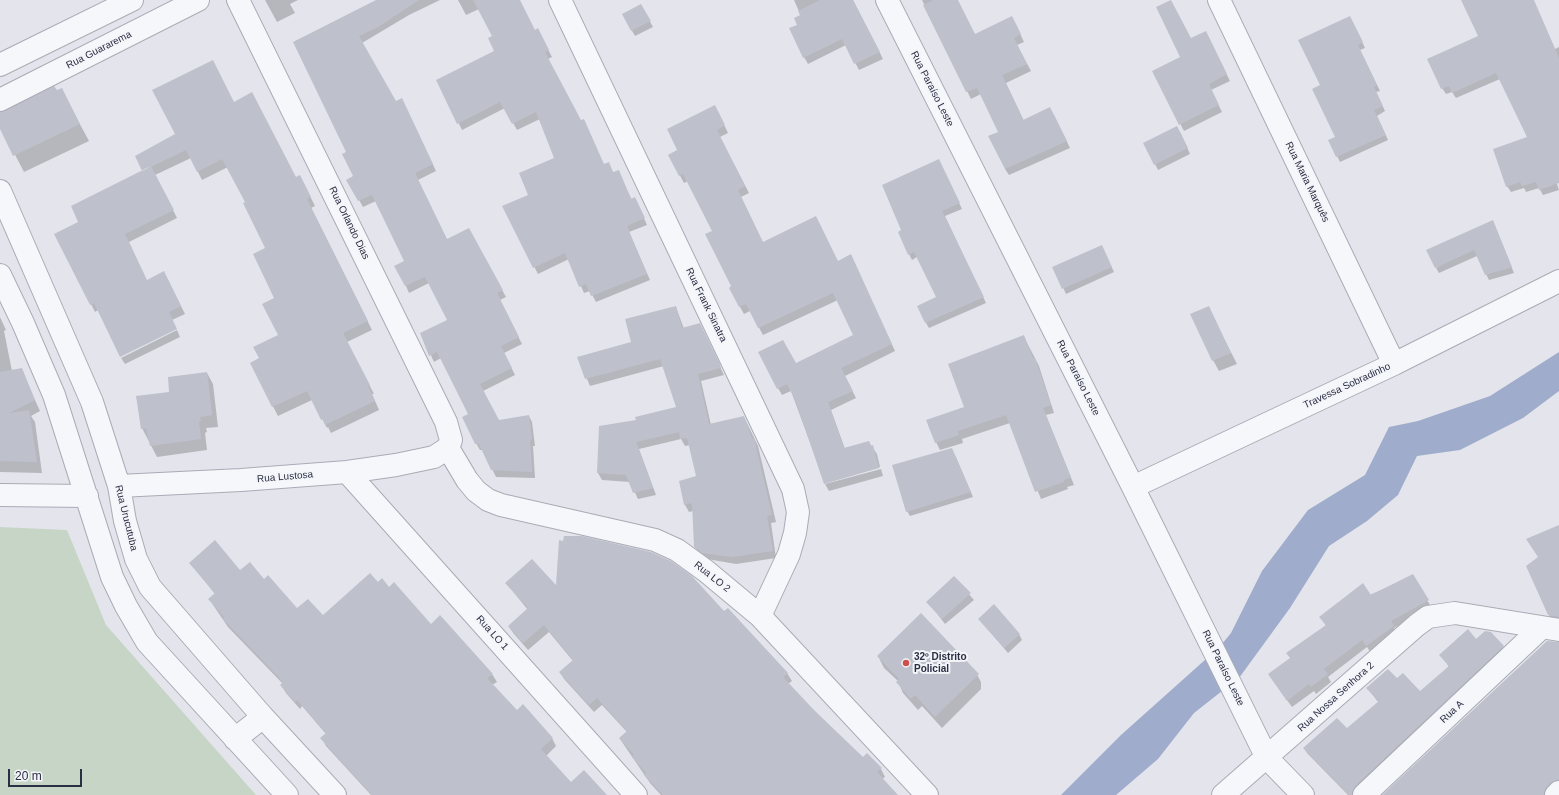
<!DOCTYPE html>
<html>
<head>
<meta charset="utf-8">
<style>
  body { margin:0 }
  #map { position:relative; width:1559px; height:795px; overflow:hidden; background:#e4e5ec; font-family:Helvetica,sans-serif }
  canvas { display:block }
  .scale { position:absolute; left:8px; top:769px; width:74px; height:18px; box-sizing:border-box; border:2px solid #2b2f44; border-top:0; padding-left:5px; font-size:12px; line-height:14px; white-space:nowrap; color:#2b2f44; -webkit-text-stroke:3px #f3f5f9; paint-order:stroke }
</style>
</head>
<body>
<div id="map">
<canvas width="1559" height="795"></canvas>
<div class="scale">20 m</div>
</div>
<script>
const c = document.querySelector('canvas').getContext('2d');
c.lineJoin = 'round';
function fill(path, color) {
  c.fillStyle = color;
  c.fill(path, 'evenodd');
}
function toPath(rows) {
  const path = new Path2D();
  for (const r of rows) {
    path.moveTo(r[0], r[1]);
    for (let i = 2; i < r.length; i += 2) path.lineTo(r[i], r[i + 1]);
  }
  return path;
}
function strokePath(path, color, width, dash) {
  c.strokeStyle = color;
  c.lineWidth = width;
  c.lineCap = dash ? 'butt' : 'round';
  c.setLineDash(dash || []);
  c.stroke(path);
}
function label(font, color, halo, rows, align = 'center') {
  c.font = font + ' Helvetica,sans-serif';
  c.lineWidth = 4;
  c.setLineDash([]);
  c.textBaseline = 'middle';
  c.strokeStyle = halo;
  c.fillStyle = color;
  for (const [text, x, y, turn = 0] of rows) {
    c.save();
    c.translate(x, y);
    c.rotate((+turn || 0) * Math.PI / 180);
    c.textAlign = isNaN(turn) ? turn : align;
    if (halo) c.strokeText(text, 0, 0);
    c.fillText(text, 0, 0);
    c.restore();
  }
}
fill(toPath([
  [0,527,67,530,106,625,256,795,0,795]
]), '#c6d5c5');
fill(toPath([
  [1559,352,1559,391,1523,418,1460,450,1417,456,1398,495,1367,521,1329,546,1290,608,1239,678,1222,644,1231,633,1262,571,1308,510,1365,475,1389,427,1418,421,1490,396],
  [1206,659,1222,691,1194,713,1158,759,1116,795,1061,795,1121,735]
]), '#9faccb');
fill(toPath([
  [265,0,298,0,290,4,295,13,277,22],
  [378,0,440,0,409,15,362,43,395,102,405,106,436,171,418,180,447,240,469,230,506,297,500,300,522,344,504,353,515,375,483,391,499,421,529,416,532,422,535,446,533,446,535,478,496,477,483,450,480,450,476,443,469,415,441,358,434,362,421,334,449,321,429,283,409,293,406,286,396,266,406,261,376,201,363,207,348,180,355,177,348,152,294,43],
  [458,0,519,0,535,31,541,36,552,57,548,59,604,165,614,173,618,171,632,200,638,205,647,225,629,232,650,280,596,302,590,291,584,293,569,259,538,274,503,206,529,196,556,159,540,119,517,130,505,108,462,130,438,81,495,51,493,37,479,9,466,15],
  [794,0,853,0,883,59,859,70,846,45,808,64,804,57,798,25,801,16],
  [922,0,957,0,975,36,1016,25,1024,42,1017,45,1031,71,1006,83,1024,121,1054,115,1070,148,1009,175,1005,169,1000,132,981,94,971,99],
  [1463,0,1533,0,1555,49,1559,47,1559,180,1556,181,1559,190,1543,195,1539,188,1526,192,1524,188,1511,192,1507,186,1528,138,1500,79,1456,98,1452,92,1446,94,1442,88,1479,37],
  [641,5,653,27,635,36,623,15],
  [1353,23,1365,48,1360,50,1380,91,1376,92,1385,111,1377,116,1388,140,1340,162,1329,140,1336,137,1321,85],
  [1191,39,1209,39,1230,81,1211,90,1222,112,1184,131,1153,72,1182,58],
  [61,89,89,141,24,172,0,126,0,113],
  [234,103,296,178,300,176,315,206,311,208,372,330,347,342,374,394,372,394,379,410,331,433,328,427,327,428,312,400,278,416,251,364,260,359,279,336,276,298,266,249,246,203,228,167,202,180,191,158,155,175,177,218,129,242,147,281,168,280,185,314,172,320,98,310,95,312,91,304,80,223,144,171],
  [719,114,728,133,720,137,749,193,741,197,763,243,838,262,854,263,895,351,845,376,856,398,831,410,845,449,869,442,877,454,880,467,825,483,791,391,782,395,778,388,855,335,838,300,763,335,750,311,744,314,740,307,730,288,732,287,714,231,688,181,684,183,669,155,679,150],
  [1180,132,1190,154,1158,170,1145,143],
  [941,166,962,209,945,216,986,303,929,328,926,323,938,298,917,257,912,260,909,254,903,231],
  [1495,227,1514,273,1489,280,1477,256,1439,273,1436,268],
  [1104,251,1114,272,1066,294,1054,267],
  [676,307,684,329,704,332,723,373,724,375,701,381,711,425,744,417,758,446,776,522,771,523,776,558,736,564,707,559,700,554,695,547,693,511,689,512,685,505,697,477,690,445,685,446,681,439,639,449,656,495,638,499,630,482,602,480,598,473,600,427,637,421,677,408,664,366,590,386,578,358,633,343],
  [1208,307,1237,364,1219,371,1213,360],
  [0,317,6,330,4,331,12,371,21,369,40,411,31,416,35,422,42,473,0,472],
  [177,330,180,337,125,364,121,358],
  [1024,337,1039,366,1054,413,1046,415,1074,485,1067,487,1068,489,1041,499,1010,423,962,439,963,443,940,450,936,442],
  [207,373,213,384,218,427,206,428,207,432,205,433,207,450,157,457,142,428,170,392],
  [955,455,973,497,910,516,907,511],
  [881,469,883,476,829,491,825,484],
  [1559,526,1559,624,1553,623,1549,615,1539,558],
  [190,563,240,572,264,580,297,609,322,617,378,583,389,588,431,625,492,674,497,682,492,685,517,711,552,738,556,746,546,756,571,783,604,795,371,795,326,746,322,738,326,734,302,706,300,709,286,693,281,685,283,684,228,627,209,599,215,594],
  [1412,576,1432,608,1394,628,1397,634,1371,653,1367,647,1328,677,1331,682,1316,694,1314,691,1292,707,1269,675,1291,659,1326,626,1321,617],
  [954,577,974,600,945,624,928,602],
  [506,583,557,588,724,613,787,673,792,681,788,684,813,711,863,758,867,754,881,769,885,777,882,779,895,795,661,795,650,783,620,739,627,732,602,705,594,712,565,680,560,673,573,661,549,632,528,650,514,634,509,627,528,610],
  [979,619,1019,634,1022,640,1008,653],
  [1476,640,1503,647,1506,652,1356,795,1348,795,1307,753,1304,748,1347,729,1379,703,1367,688,1397,679,1420,693,1449,667,1441,655],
  [1559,650,1559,785,1548,795,1384,795],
  [878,656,975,671,981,682,981,689,942,728,922,706,918,710,903,693,898,681,884,668]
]), '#0003');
fill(toPath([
  [376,0,419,0,378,27,359,36,396,101,402,98,433,164,415,173,447,239,469,228,503,290,497,293,519,337,501,346,512,368,480,384,499,420,529,415,532,440,530,439,532,472,491,470,479,444,475,444,462,417,468,414,437,352,429,356,420,333,447,320,425,277,405,286,394,266,404,261,372,195,358,201,346,180,353,176,342,154,346,152,293,42],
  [473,0,520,0,535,30,538,28,549,50,545,52,581,120,584,119,604,164,609,162,613,172,619,170,631,199,635,197,645,218,627,226,647,274,591,296,586,284,579,287,565,253,533,268,502,206,528,195,519,173,554,158,536,112,512,124,500,102,457,124,436,80,494,51,488,38,492,36],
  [820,0,853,0,880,52,854,64,842,39,803,58,789,28,797,25,794,18,800,15,798,11],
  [934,0,958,0,975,34,1012,16,1021,34,1014,38,1027,64,1002,75,1023,120,1050,107,1067,141,1005,169,988,136,998,132,977,88,966,92,923,5],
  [1171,0,1191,38,1206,31,1227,74,1209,84,1219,105,1179,125,1152,71,1180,57,1156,7],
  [1461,0,1534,0,1559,58,1559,183,1539,190,1536,182,1522,186,1520,182,1506,187,1493,149,1527,137,1496,73,1452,93,1449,86,1441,89,1427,59,1478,36],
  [641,4,651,21,631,31,622,14],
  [1350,16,1363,42,1358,45,1377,85,1374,87,1383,106,1374,110,1386,135,1336,157,1328,140,1335,137,1312,89,1320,85,1298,40],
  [213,60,234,102,252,92,296,177,300,175,311,197,307,199,368,321,343,333,370,385,368,386,375,401,325,425,323,419,321,420,307,391,272,407,250,363,259,358,253,347,278,335,262,304,274,298,253,254,265,248,243,203,245,202,222,159,197,172,186,150,142,171,135,156,175,134,152,90],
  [54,86,57,90,62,88,80,124,13,156,0,129,0,112],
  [715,105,725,125,717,130,745,186,738,190,763,242,816,216,838,261,851,254,892,344,841,368,853,391,828,402,844,448,869,441,871,446,873,445,879,468,824,484,796,402,787,384,777,389,758,352,783,340,796,363,853,335,833,293,758,328,746,304,739,307,729,288,731,286,705,234,712,231,683,174,679,176,668,155,677,150,667,129],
  [1177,126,1188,148,1154,165,1143,143],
  [939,159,960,203,942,211,984,297,925,323,917,306,936,297,914,252,908,255,898,232,901,230,882,185],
  [151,166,174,210,125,234,147,280,164,271,181,306,169,312,177,329,120,357,94,303,90,305,54,234,78,222,71,206],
  [1493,220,1512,267,1485,275,1474,250,1435,268,1426,250],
  [1102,245,1112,267,1062,289,1052,267],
  [676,306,682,328,700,323,720,364,721,368,698,374,709,424,744,416,752,439,754,438,772,515,767,516,773,551,732,557,702,553,694,547,692,503,684,505,679,481,696,476,687,438,680,439,679,432,636,442,653,488,633,493,626,475,597,473,599,426,636,420,635,417,676,407,660,359,585,379,577,357,631,342,625,319],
  [1209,306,1231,353,1212,361,1190,314],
  [1024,335,1033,358,1035,358,1051,405,1043,408,1071,477,1064,480,1064,482,1035,492,1006,415,958,431,959,435,935,443,926,420,964,407,948,364],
  [22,368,35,400,9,413,29,410,37,462,0,461,0,372],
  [207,372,212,415,200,417,201,421,199,422,201,439,150,446,146,428,141,429,136,396,169,392,168,377],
  [952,448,971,492,906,512,892,465],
  [1559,525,1559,617,1548,615,1526,566,1538,557,1526,539],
  [564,536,582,536,651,552,671,561,692,576,724,611,728,608,788,673,783,677,814,710,863,757,867,753,882,768,877,772,898,795,663,795,644,775,646,773,632,757,634,755,619,738,627,731,597,698,589,705,559,672,573,660,544,625,523,643,508,626,528,608,505,583,532,559,556,585,559,540,563,541],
  [215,540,240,570,250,562,264,579,268,575,297,608,308,599,323,615,370,573,378,582,382,578,389,587,394,582,431,624,440,615,493,674,487,678,517,710,523,704,553,738,541,749,571,782,584,770,607,795,372,795,320,738,326,733,297,700,295,702,280,685,283,682,223,619,224,617,208,599,215,593,189,563],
  [1413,574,1429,600,1391,621,1394,626,1366,646,1362,640,1324,669,1328,674,1311,687,1309,684,1287,701,1268,674,1290,658,1286,653,1326,625,1319,617,1363,583,1371,595],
  [954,576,971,593,942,619,926,602],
  [994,604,1020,634,1004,648,978,619],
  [921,613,979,674,935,717,915,695,911,699,896,682,899,679,877,656],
  [1468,629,1476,639,1485,631,1491,632,1504,646,1355,786,1352,795,1349,795,1303,748,1337,718,1347,728,1379,701,1366,688,1388,669,1397,678,1403,673,1420,691,1449,666,1439,655],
  [1547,641,1559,642,1559,780,1550,783,1544,791,1544,795,1382,795]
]), '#bec0cb');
const minor = toPath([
  [238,0,446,422,451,440,448,448],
  [560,0,793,489,798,512,795,533,789,554,760,616],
  [887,0,1133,487,1267,758,1303,795],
  [1219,0,1394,364],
  [0,65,132,0],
  [0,100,198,0],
  [0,191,92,402,119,486,125,521,136,559,150,587,263,717,335,795],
  [0,275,23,323,54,395,112,577,126,606,147,642,287,795],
  [448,448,467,480,476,491,488,500,501,505,655,540,677,550,706,571,760,616,927,795],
  [347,472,636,795],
  [119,486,241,480,347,472,396,465,434,457,448,448],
  [1133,487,1394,364,1559,281],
  [0,495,87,496],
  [235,739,263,717],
  [1223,795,1417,625,1428,617,1455,613,1559,630],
  [1364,795,1540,629],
  [1556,795,1559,792]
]);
strokePath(minor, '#a9abb6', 24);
strokePath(minor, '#f6f7fa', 22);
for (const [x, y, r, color] of [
  [906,663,4,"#d04e49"]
]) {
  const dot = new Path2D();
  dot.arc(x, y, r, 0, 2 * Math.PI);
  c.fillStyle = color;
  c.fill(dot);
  strokePath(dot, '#f3f5f9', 1.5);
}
label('10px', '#2b2f44', '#f3f5f9', [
  ["Rua Guararema",99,50,-27],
  ["Rua Paraíso Leste",932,89,63],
  ["Rua Maria Marquês",1307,182,64],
  ["Rua Orlando Dias",349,223,64],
  ["Rua Frank Sinatra",706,305,64],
  ["Rua Paraíso Leste",1078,378,63],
  ["Travessa Sobradinho",1347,386,-25],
  ["Rua Lustosa",285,477,-5],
  ["Rua Urucutuba",126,518,76],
  ["Rua LO 2",712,577,38],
  ["Rua LO 1",492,633,48],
  ["Rua Paraíso Leste",1223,668,64],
  ["Rua Nossa Senhora 2",1336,697,-42],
  ["Rua A",1452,712,-43]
]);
label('bold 10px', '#2b2f44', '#f3f5f9', [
  ["32º Distrito",914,657],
  ["Policial",914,669]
], 'left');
</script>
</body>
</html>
